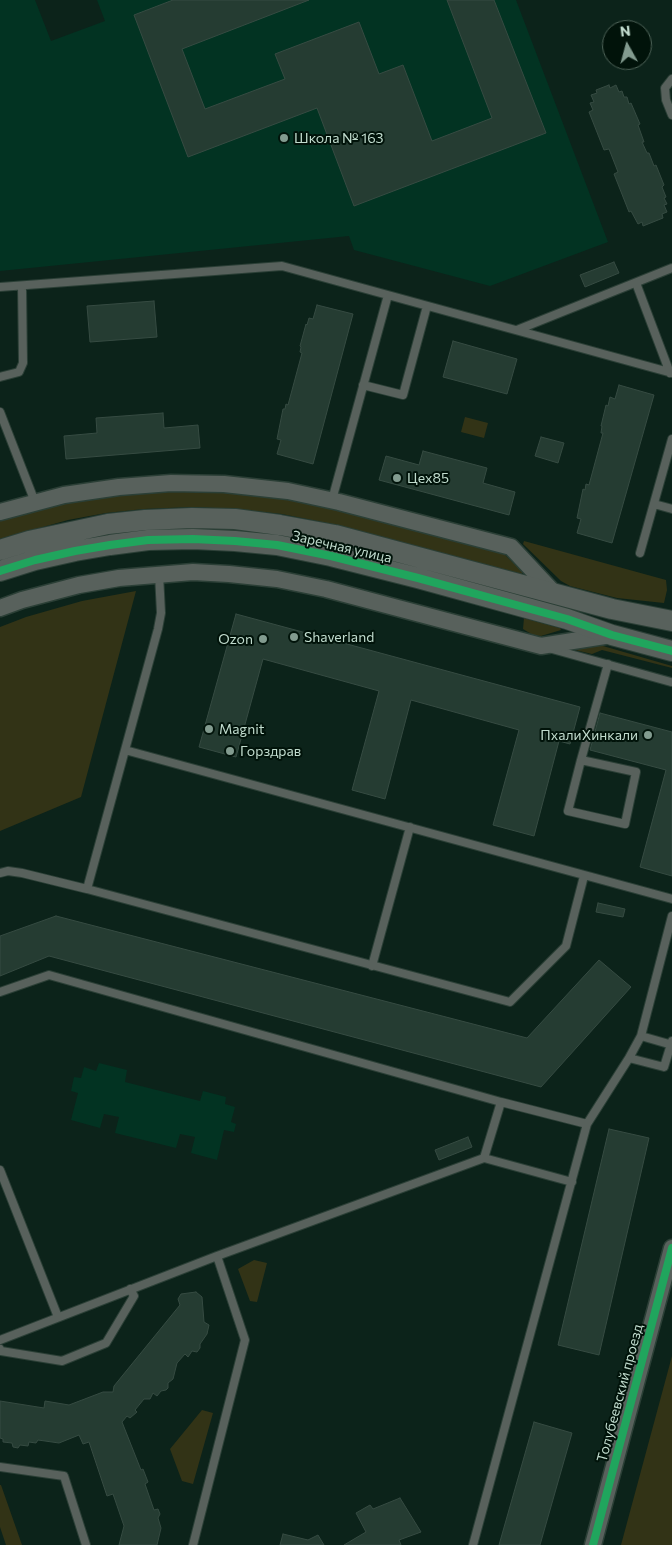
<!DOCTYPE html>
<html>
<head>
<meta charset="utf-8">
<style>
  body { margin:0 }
  #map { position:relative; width:672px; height:1545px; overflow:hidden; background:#0c231a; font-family:Commissioner,sans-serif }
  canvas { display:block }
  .north { position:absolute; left:602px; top:20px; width:50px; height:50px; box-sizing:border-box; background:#01130a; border:1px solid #4e6358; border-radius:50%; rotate:353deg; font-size:14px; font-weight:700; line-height:20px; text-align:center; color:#c1dcce }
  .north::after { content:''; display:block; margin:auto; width:18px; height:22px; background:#829b8f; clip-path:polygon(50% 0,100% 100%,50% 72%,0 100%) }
</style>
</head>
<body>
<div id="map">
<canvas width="672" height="1545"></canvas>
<div class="north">N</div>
</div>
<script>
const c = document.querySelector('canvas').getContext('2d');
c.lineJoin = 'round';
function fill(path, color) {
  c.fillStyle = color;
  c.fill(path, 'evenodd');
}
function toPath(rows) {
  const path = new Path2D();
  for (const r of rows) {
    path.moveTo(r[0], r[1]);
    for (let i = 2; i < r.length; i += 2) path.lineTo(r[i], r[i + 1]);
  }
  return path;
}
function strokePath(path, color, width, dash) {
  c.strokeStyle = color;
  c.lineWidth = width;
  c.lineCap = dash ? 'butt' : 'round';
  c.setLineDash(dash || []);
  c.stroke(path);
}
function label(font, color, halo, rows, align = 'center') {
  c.font = font + ' Commissioner,sans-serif';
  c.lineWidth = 4;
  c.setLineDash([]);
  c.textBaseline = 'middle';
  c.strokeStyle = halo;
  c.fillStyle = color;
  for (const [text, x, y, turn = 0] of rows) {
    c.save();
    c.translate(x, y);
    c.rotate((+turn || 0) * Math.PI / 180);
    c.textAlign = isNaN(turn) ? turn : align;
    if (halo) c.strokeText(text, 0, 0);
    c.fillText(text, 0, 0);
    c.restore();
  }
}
fill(toPath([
  [0,0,35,0,51,41,105,21,97,0,516,0,608,242,490,286,354,250,349,236,0,271],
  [99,1063,127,1070,125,1082,200,1101,203,1091,226,1097,225,1104,235,1107,231,1122,236,1124,234,1132,224,1130,217,1160,191,1153,195,1137,180,1134,176,1148,115,1133,119,1117,104,1114,100,1128,71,1120,78,1093,71,1091,74,1077,81,1078,84,1067,96,1071]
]), '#023322');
fill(toPath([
  [465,417,488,423,484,438,461,432],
  [192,490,238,491,336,506,502,552,523,572,521,575,337,525,282,514,236,509,193,507,144,509,106,513,68,520,0,539,0,521,23,513,66,503,105,497,144,492],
  [524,541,666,580,667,590,664,603,617,598,570,586,561,581,523,544],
  [136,591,81,797,0,831,0,627,26,617,82,601],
  [524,618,560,628,561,630,541,636,533,635,523,629],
  [591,644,603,646,672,666,672,668,602,650,592,654,575,650,576,648],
  [254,1260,267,1263,257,1302,250,1301,238,1269],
  [672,1356,672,1545,621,1545],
  [202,1410,213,1413,193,1484,182,1481,170,1449],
  [0,1485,1,1485,22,1545,6,1545,0,1527]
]), '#323316');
const building = toPath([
  [173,0,309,0,182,49,205,109,285,79,275,54,359,22,379,74,403,65,432,141,492,118,447,0,494,0,546,133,354,206,317,108,188,157,134,15,173,0],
  [609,85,610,88,616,85,619,92,622,91,624,97,627,97,629,104,631,103,640,124,638,125,644,142,642,142,647,153,649,153,654,166,656,165,664,185,662,187,666,197,664,198,667,204,664,205,667,212,662,214,663,218,643,226,642,222,638,224,631,211,629,212,614,174,618,172,609,149,604,150,589,112,593,110,590,103,594,102,591,95,597,93,596,90,609,85],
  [614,262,619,273,585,287,580,275,614,262],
  [154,301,157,337,90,342,87,306,154,301],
  [317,305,353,314,313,464,277,454,281,440,277,439,283,409,285,409,286,404,288,405,302,353,300,352,301,347,300,346,306,324,307,325,309,318,313,319,317,305],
  [453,341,517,359,507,394,443,377,453,341],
  [619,385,654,395,612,543,577,533,581,519,577,518,583,489,585,490,586,484,589,485,603,433,601,433,602,426,601,426,606,405,608,406,610,397,615,399,619,385],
  [163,413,164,428,198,425,200,448,66,459,64,436,97,433,96,418,163,413],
  [541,437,564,443,558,463,535,456,541,437],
  [423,451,487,468,483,483,515,492,509,515,379,480,386,456,419,465,423,451],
  [236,614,580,707,570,744,559,741,534,836,493,825,519,730,411,700,385,799,352,790,379,691,263,659,236,757,199,747,236,614],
  [600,713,672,732,672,876,640,867,666,770,590,750,600,713],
  [598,903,625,909,623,917,596,912,598,903],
  [56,916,527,1038,599,960,631,987,541,1087,49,956,0,976,0,936,56,916],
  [609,1129,649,1138,599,1355,558,1345,609,1129],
  [468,1137,472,1147,439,1160,435,1150,468,1137],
  [196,1292,202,1297,204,1322,209,1325,207,1334,200,1344,200,1348,197,1352,192,1351,188,1357,185,1354,177,1363,173,1379,168,1383,168,1388,166,1390,161,1391,157,1396,153,1393,150,1399,144,1399,135,1410,137,1412,130,1418,127,1416,122,1422,141,1470,143,1469,148,1482,145,1484,154,1510,158,1509,160,1514,158,1518,161,1528,157,1545,119,1545,124,1526,113,1494,107,1496,89,1442,83,1444,79,1435,59,1443,38,1440,36,1443,29,1442,28,1446,20,1445,18,1448,13,1447,12,1443,3,1442,3,1439,0,1438,0,1401,44,1408,45,1401,69,1405,103,1392,113,1392,114,1386,180,1305,178,1299,181,1294,196,1292],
  [534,1422,572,1433,540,1545,499,1545,534,1422],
  [400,1498,421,1532,399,1540,401,1545,344,1545,366,1532,356,1513,370,1505,373,1509,400,1498],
  [283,1534,308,1540,318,1535,324,1545,280,1545,283,1534]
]);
fill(building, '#253c32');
strokePath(building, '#364b42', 1);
const service = toPath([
  [672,79,665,88,666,100,672,115],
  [636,283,670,373],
  [0,287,282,266,672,373],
  [517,330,672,268],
  [0,377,19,372,23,363,22,286],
  [363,385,403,395,427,306],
  [0,412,35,502],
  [332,500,388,295],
  [654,504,672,509],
  [640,553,672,439],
  [159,574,161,613,158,629,125,750,672,899],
  [552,649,671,682],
  [581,760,568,811,625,824,636,772,581,760,608,664],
  [0,873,8,871,22,873,87,889,125,750],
  [87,889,510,1002,566,946,584,876],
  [372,966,410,827],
  [0,992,49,975,501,1102,587,1124,629,1058,641,1036,672,916],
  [641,1036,672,1045],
  [629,1058,664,1067,672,1041],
  [484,1158,501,1102],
  [0,1170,58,1317],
  [217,1256,484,1158,572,1182],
  [0,1340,217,1256,245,1340,193,1545],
  [0,1349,1,1351,62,1361,106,1343,134,1296,130,1289],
  [0,1467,64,1476,86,1545],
  [473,1545,587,1124]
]);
const minor = toPath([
  [0,512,64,495,119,487,171,483,224,484,288,491,339,502,511,547,554,593],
  [0,608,22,600,79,585,119,578,193,572,229,574,277,579,326,589,541,646,611,635],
  [593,1545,672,1248]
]);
const tertiary = toPath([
  [0,550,29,541,108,524,145,520,192,518,235,519,280,525,335,535,612,609,672,621],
  [0,571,35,560,75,551,110,545,148,540,193,539,235,541,277,545,331,556,418,578,567,619,612,635,672,651]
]);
strokePath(service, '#2b3f36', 10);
strokePath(minor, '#2b3f36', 19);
strokePath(tertiary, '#2b3f36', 22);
strokePath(service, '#58615c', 8);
strokePath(minor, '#58615c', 16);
strokePath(tertiary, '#58615c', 20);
strokePath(toPath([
  [0,571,35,560,75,551,110,545,148,540,193,539,235,541,277,545,331,556,418,578,567,619,612,635,672,651],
  [593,1545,672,1248]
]), '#20a55d', 8);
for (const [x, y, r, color] of [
  [284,138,5,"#829b8f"],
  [397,478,5,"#829b8f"],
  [294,637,5,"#829b8f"],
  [263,639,5,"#829b8f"],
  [209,729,5,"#829b8f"],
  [648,735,5,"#829b8f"],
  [230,751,5,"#829b8f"]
]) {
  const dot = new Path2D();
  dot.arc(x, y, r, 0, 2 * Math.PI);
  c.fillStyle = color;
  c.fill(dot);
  strokePath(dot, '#01130a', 2);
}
label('14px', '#c1dcce', '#01130a', [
  ["Школа № 163",294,138],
  ["Цех85",407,478],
  ["Shaverland",304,637],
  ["Ozon",253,639,"right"],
  ["Magnit",219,729],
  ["ПхалиХинкали",638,735,"right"],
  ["Горздрав",240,751]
], 'left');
label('14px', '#c1dcce', '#01130a', [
  ["Заречная улица",342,547,13],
  ["Толубеевский проезд",620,1393,-75]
]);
</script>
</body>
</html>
